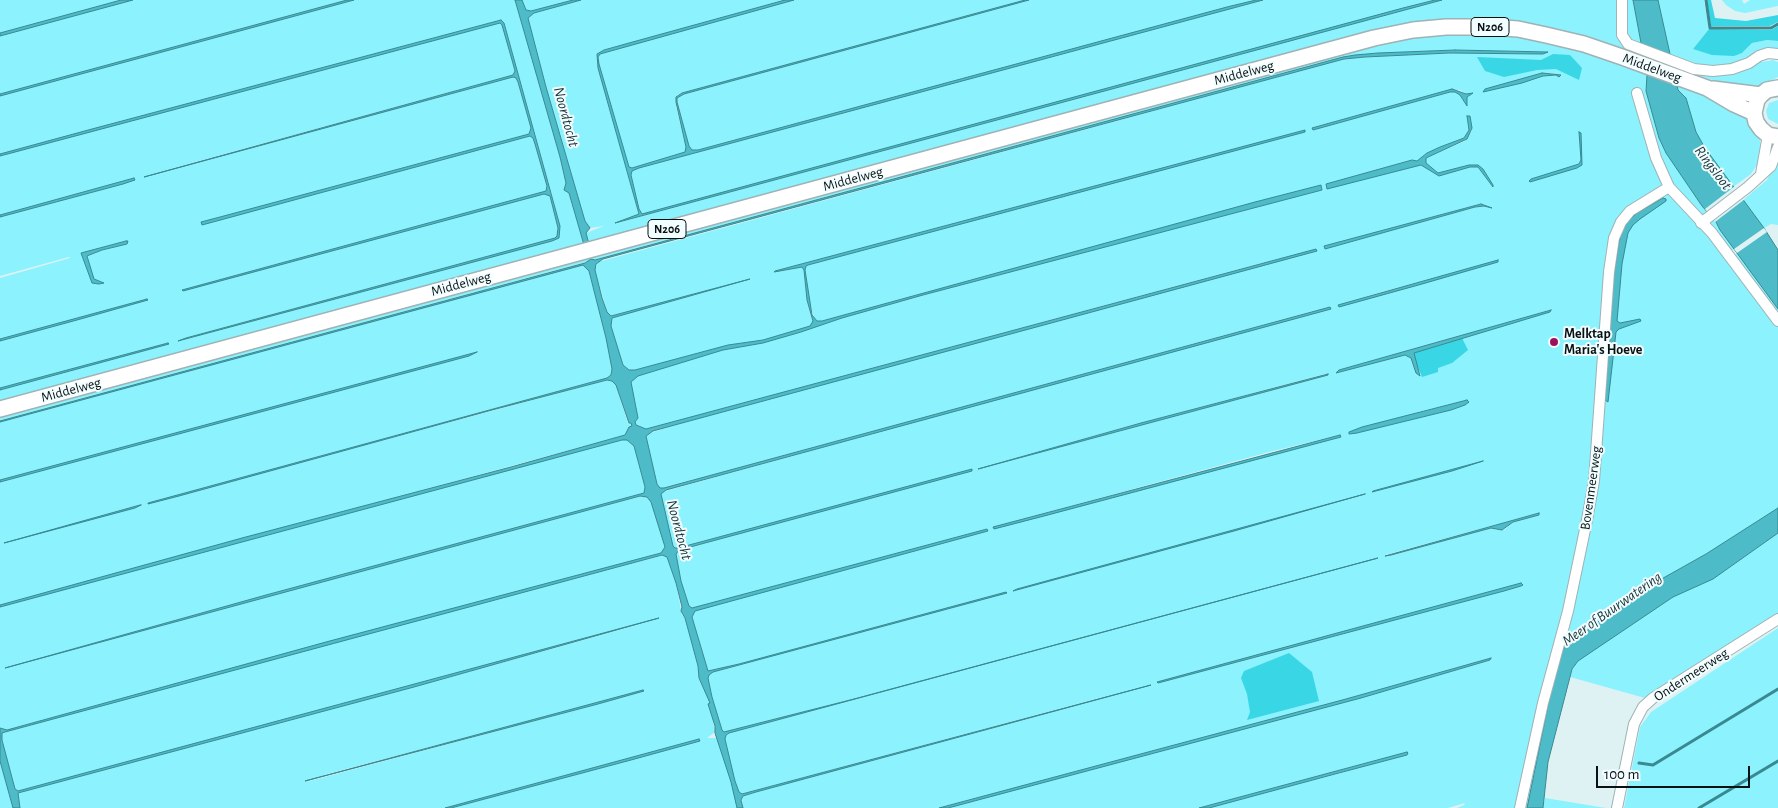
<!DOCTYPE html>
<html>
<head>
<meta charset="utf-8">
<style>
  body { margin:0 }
  #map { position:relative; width:1778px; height:808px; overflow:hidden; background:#def2f4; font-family:"Alegreya Sans",sans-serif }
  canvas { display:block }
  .scale { position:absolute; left:1596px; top:766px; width:154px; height:22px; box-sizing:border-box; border:2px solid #0a1112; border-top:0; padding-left:6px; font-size:15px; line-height:18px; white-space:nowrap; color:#0a1112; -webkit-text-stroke:4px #f1fdff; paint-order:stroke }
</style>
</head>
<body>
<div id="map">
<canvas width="1778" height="808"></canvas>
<div class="scale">100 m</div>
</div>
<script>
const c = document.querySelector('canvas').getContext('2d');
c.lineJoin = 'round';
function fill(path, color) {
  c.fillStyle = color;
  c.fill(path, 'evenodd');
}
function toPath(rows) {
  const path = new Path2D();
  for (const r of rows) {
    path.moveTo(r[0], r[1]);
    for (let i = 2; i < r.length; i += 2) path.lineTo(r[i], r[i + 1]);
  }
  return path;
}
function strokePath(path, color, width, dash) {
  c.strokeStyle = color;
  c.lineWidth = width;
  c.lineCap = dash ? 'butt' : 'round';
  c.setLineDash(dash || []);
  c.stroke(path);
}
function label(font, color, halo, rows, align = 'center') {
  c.font = font + ' "Alegreya Sans",sans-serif';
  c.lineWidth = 4;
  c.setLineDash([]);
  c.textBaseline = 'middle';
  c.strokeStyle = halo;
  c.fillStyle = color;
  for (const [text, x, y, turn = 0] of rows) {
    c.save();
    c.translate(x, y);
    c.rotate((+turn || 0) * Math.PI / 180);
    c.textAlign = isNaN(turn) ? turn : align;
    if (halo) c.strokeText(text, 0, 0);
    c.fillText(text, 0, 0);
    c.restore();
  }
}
fill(toPath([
  [0,0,121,0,0,33],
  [133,0,347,0,0,94,0,36],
  [354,0,515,0,560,157,566,183,565,190,569,193,584,245,586,233,604,226,590,228,585,221,546,87,528,18,534,13,581,0,785,0,629,43,604,50,597,54,598,68,639,214,616,223,1442,0,1633,0,1647,75,1646,91,1659,138,1666,153,1702,206,1718,225,1720,230,1734,249,1731,251,1735,255,1737,253,1778,309,1778,508,1706,554,1633,595,1563,649,1551,691,1527,808,1457,808,1464,805,1465,803,1448,808,1209,808,1407,755,1380,759,1199,808,948,808,1361,698,1490,660,1491,658,1346,699,939,808,743,808,742,797,756,792,1151,684,742,794,739,792,735,781,725,739,726,735,729,733,1378,558,854,699,724,732,722,730,712,697,708,678,709,675,713,672,1007,593,739,664,708,671,692,617,694,611,988,531,987,529,692,608,689,606,681,581,676,554,679,550,972,470,678,548,675,548,673,546,661,499,662,492,1012,395,1331,309,1330,307,1310,312,664,488,660,488,657,484,646,441,646,436,648,434,671,426,1316,251,1262,263,646,429,636,425,635,422,638,418,631,389,631,382,633,379,638,376,723,350,752,345,801,332,842,318,923,295,1322,190,1322,188,1321,185,1255,203,822,321,817,321,814,318,809,300,805,270,806,266,808,265,1305,131,992,213,775,271,802,266,804,270,807,300,813,321,810,326,763,340,728,345,635,370,629,370,623,365,611,326,612,318,750,279,611,316,607,312,595,270,598,262,1344,59,1365,57,1449,53,1543,54,1547,52,1455,50,1378,53,1355,55,1343,57,0,421,0,390,169,343,0,388,0,341,148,300,0,339,0,278,70,258,69,257,0,276,0,217,123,184,134,178,0,215,0,156,500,23,502,25,512,60,515,71,513,75,144,176,513,77,516,78,518,82,531,128,531,132,529,134,202,222,202,225,530,136,533,138,535,144,547,186,546,191,182,290,544,194,550,196,558,228,557,236,555,238,186,338,179,341,559,238,560,226,551,192,504,23,501,20,0,154,0,96],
  [1542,73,1561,75,1559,77,1556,75,1543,76,1522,83,1483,91,1511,82],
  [1460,90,1466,94,1472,93,1467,97,1467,105,1466,105,1460,95,1455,92,1450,92,1313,130,1313,128,1442,92],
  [1467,116,1472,130,1465,141,1426,158,1426,163,1438,173,1478,165,1493,187,1478,167,1470,167,1443,175,1434,173,1421,165,1327,188,1326,184,1412,160,1417,161,1427,153,1440,147,1464,138,1469,130],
  [1481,204,1491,208,1484,206,1475,207,1325,249,1325,246],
  [126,241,128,242,127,244,102,250,87,257,94,279,103,283,92,283,81,253],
  [1499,261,1339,307,1338,305,1385,291],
  [1550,310,1550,312,1413,353,1421,375,1416,373,1411,358,1409,356,1405,355,1336,373,1339,370],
  [1325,374,1328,375,978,469,1141,423],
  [1466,400,1438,413,1357,433,1418,412],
  [1340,435,1341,437,993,527,1273,451],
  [1539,513,1539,515,1513,522,1504,530,1499,530,1491,528,1391,555,1386,556,1385,555],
  [1521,583,1522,585,1521,586,1504,591,1158,683],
  [522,0,573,0,531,11,526,10],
  [794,0,1025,0,682,93,677,95,676,106,686,147,686,152,632,168,629,167,599,64,598,56,600,54],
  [1029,0,1256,0,698,150,692,150,689,146,677,102,677,98,684,94],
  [1263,0,1435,0,646,214,642,214,639,209,631,174,632,171,639,168],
  [1658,0,1704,0,1709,29,1693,49,1742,53,1752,43,1767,40,1778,41,1778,48,1768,49,1739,62,1721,66,1709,66,1684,61,1670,54],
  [1722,0,1742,0,1744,4,1750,0,1778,0,1778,6,1745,13,1735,11,1726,5],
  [1761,60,1762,62,1773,60,1778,62,1778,77,1757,88,1726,84,1686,72],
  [1681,85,1747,116,1759,136,1762,150,1759,162,1751,174,1733,187,1705,148,1696,132,1684,95,1678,90,1677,86,1680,87],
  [1778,100,1778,124,1768,119,1766,111,1769,103],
  [1778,156,1778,225,1771,224,1764,228,1743,200,1767,180],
  [583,265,589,271,606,338,612,369,611,375,607,378,148,503,607,380,612,381,616,385,628,423,631,423,632,426,629,427,625,435,0,605,0,482,477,353,0,480,0,422],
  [622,440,627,440,634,446,645,487,644,493,266,595,5,668,640,496,646,497,650,499,655,511,665,545,663,551,661,553,7,730,0,728,0,607],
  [1778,533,1778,614,1645,698,1570,677,1572,669,1578,661,1587,654,1673,597,1726,570],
  [664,555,667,557,676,583,682,615,685,618,698,666,699,678,710,703,715,732,707,738,716,738,718,740,731,782,737,808,451,808,631,760,699,741,699,739,445,808,20,808,18,793,414,687,659,619,18,791,15,789,2,740,2,733,5,732,336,642],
  [644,691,598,704,306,782,327,774],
  [1778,628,1778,808,1624,808,1640,727,1651,712],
  [0,761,9,794,13,808,0,808],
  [1545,798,1606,808,1543,808]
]), '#8bf2fe');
fill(toPath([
  [1707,0,1711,0,1715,18,1746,21,1778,15,1778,22,1770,26,1711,26],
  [1778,26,1778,41,1767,40,1752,43,1742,53,1734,56,1712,55,1693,49,1709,29,1771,30],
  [1553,54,1570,55,1582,68,1579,80,1556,69,1537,70,1504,77,1485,71,1477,57,1541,60],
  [1462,338,1468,350,1452,363,1438,368,1438,372,1422,377,1414,358,1413,353],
  [1289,653,1312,672,1319,701,1247,720,1250,712,1247,694,1241,678,1244,671]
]), '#39d6e6');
const water = toPath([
  [121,0,133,0,0,36,0,33,121,0],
  [347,0,354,0,0,96,0,94,347,0],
  [515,0,522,0,526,10,531,11,573,0,581,0,534,13,528,18,546,87,585,221,590,228,586,233,589,244,584,245,569,193,564,190,566,183,560,157,515,0],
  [785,0,794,0,600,54,598,57,599,64,629,167,632,168,685,152,686,147,676,102,676,97,682,93,1025,0,1029,0,684,94,677,98,677,102,689,146,692,150,698,150,1227,7,1256,0,1263,0,639,168,632,171,631,175,639,209,642,214,1403,8,1435,0,1442,0,615,223,639,214,598,68,597,54,604,50,629,43,785,0],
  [1633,0,1658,0,1678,90,1686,98,1696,132,1705,148,1764,228,1778,250,1778,309,1720,230,1716,222,1702,206,1666,153,1659,138,1646,91,1647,75,1633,0],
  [501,20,504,23,560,226,559,238,552,241,178,341,186,338,555,238,557,236,558,228,550,196,544,194,183,291,182,290,546,191,547,186,535,144,533,138,530,136,202,225,201,222,220,217,529,134,531,128,518,82,516,78,513,77,144,177,513,75,515,71,512,60,502,25,500,23,0,156,0,154,92,129,501,20],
  [1455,50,1548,52,1543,54,1449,53,1365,57,1344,59,603,259,596,264,595,270,602,298,607,312,611,316,750,279,612,318,611,326,623,365,629,370,635,370,728,345,763,340,810,326,813,321,807,300,804,270,802,267,774,272,775,271,1305,130,1305,132,808,265,806,266,805,270,812,315,817,321,822,321,1255,202,1321,185,1322,190,923,295,842,318,801,332,763,343,723,350,638,376,631,382,638,418,635,422,636,425,646,429,1316,249,1317,251,671,426,653,431,646,436,657,484,660,488,664,488,1330,307,1331,309,743,469,666,490,661,494,673,546,675,548,678,548,972,469,972,471,679,550,676,554,681,581,689,606,692,608,987,529,988,531,695,611,692,617,708,671,739,664,1006,592,1007,593,713,672,709,675,708,678,712,697,722,730,724,732,854,699,1378,558,729,733,726,735,725,739,735,781,739,792,742,794,1151,685,756,792,743,796,741,800,743,808,737,808,731,782,715,733,715,726,708,704,710,703,699,678,698,666,685,618,681,611,682,607,676,583,667,557,662,555,5,732,2,733,2,740,15,789,18,791,659,618,414,687,18,793,20,808,13,808,0,761,0,728,7,730,326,642,608,567,661,553,665,547,651,502,647,497,640,496,5,668,266,595,644,493,645,487,634,446,627,440,622,440,0,607,0,605,242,538,511,467,625,435,629,427,632,426,631,423,629,423,616,385,612,381,607,380,492,410,179,496,148,504,148,503,607,378,611,375,612,369,606,338,589,271,583,265,0,422,0,421,585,263,591,259,595,260,1343,57,1355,55,1378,53,1455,50],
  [1542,73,1561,75,1559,77,1556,75,1543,76,1522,83,1483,92,1485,89,1542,73],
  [1452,89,1466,94,1473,93,1467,97,1467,106,1460,95,1455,92,1450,92,1313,130,1312,128,1452,89],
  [1467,116,1470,116,1472,128,1467,139,1426,158,1426,163,1438,173,1469,165,1478,165,1483,169,1493,185,1493,187,1478,167,1470,167,1439,176,1421,165,1327,189,1326,184,1412,160,1417,161,1427,153,1440,147,1464,138,1469,130,1467,116],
  [1579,132,1581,133,1582,165,1577,168,1530,182,1529,181,1531,179,1579,164,1581,160,1579,132],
  [134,178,135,180,123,184,0,217,0,215,134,178],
  [1663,198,1666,199,1666,201,1640,219,1633,225,1628,233,1622,264,1617,321,1620,323,1640,319,1641,321,1619,329,1616,332,1608,402,1605,400,1614,274,1619,242,1623,229,1629,220,1637,213,1663,198],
  [1481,204,1492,208,1484,206,1475,207,1325,249,1324,246,1481,204],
  [126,241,128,241,127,244,102,250,87,256,94,279,104,283,99,284,92,283,81,253,126,241],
  [1498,260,1498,262,1422,284,1339,307,1338,305,1498,260],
  [147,299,148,300,77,320,0,341,0,339,147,299],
  [1551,310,1550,312,1414,353,1420,376,1416,373,1411,358,1405,355,1336,373,1339,370,1551,310],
  [168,343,169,344,0,390,0,388,168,343],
  [477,352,469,356,0,482,0,480,477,352],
  [1328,374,1328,375,978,469,1141,423,1328,374],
  [1467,400,1469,402,1465,405,1451,410,1357,433,1349,434,1349,432,1362,427,1467,400],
  [1340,435,1341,437,1044,516,994,529,993,527,1340,435],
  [1483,461,1452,471,1372,492,1373,491,1483,461],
  [1365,494,1234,531,1013,591,1017,589,1365,494],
  [141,505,135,508,4,543,140,505,141,505],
  [1778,508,1778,533,1713,579,1673,597,1578,661,1572,669,1570,677,1548,762,1543,808,1527,808,1551,691,1563,649,1633,595,1706,554,1778,508],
  [1539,513,1539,515,1513,522,1502,530,1491,528,1391,555,1385,556,1539,513],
  [1521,583,1523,585,1521,586,1504,591,1158,683,1157,682,1521,583],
  [1491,658,1490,660,1361,698,948,808,939,808,1346,699,1491,658],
  [643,690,644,691,598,704,305,781,643,690],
  [699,739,700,741,631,760,451,808,445,808,699,739],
  [1407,752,1408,753,1407,755,1335,774,1209,808,1199,808,1407,752]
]);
fill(water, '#4dbcc8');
strokePath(water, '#398991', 1);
fill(toPath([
  [1735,186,1745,199,1715,222,1705,209],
  [1764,228,1767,232,1737,253,1734,249]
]), '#def2f4');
strokePath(toPath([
  [1706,0,1710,28,1771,28,1778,24],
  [1639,763,1653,765,1778,689],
  [1699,808,1778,761]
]), '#398991', 3);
const street = toPath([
  [1622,0,1622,35,1628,44,1694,69,1713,71,1732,69,1749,63,1759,56,1768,53,1778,54],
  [1637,93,1656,158,1669,187,1712,233,1778,321],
  [1761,174,1768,135],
  [1701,223,1748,187,1771,166,1778,147],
  [1520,808,1543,703,1568,611,1587,520,1594,481,1609,272,1614,238,1621,222,1630,211,1669,187],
  [1617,808,1634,724,1643,707,1653,698,1778,619]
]);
const primary = toPath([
  [1778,88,1767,90,1761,95,1757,100,1754,113,1756,122,1761,129,1768,135,1778,137],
  [1713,89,1761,95],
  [0,409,1374,38,1413,30,1446,27,1490,27,1518,29,1546,35,1584,44,1622,57,1707,88,1734,104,1754,113]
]);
strokePath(street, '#9fb2b4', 12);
strokePath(primary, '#9fb2b4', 18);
strokePath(street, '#fff', 10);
strokePath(primary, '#fff', 15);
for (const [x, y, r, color] of [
  [1554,342,5,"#9d115e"]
]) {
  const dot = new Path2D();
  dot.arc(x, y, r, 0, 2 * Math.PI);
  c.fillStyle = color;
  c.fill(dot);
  strokePath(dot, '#f1fdff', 2);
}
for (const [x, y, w] of [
  [1490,27,38],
  [667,229,38]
]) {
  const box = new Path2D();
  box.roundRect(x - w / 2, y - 9.5, w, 19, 4);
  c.fillStyle = '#f1fdff';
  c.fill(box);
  strokePath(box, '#0a1112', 1);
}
label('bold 12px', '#0a1112', null, [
  ["N206",1490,27],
  ["N206",667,229]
]);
label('14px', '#0a1112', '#f1fdff', [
  ["Middelweg",1652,68,20],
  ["Middelweg",1244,73,-15],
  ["Middelweg",853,179,-15],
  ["Middelweg",461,284,-15],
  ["Middelweg",71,390,-15],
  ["Bovenmeerweg",1591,488,-82],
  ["Ondermeerweg",1691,675,-33]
]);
label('bold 14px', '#0a1112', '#f1fdff', [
  ["Melktap",1564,334],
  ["Maria's Hoeve",1564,350]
], 'left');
label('italic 15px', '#1a3336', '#f1fdff', [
  ["Noordtocht",566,117,75],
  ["Ringsloot",1713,168,53],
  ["Noordtocht",679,530,75],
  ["Meer of Buurwatering",1612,609,-35]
]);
</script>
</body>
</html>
